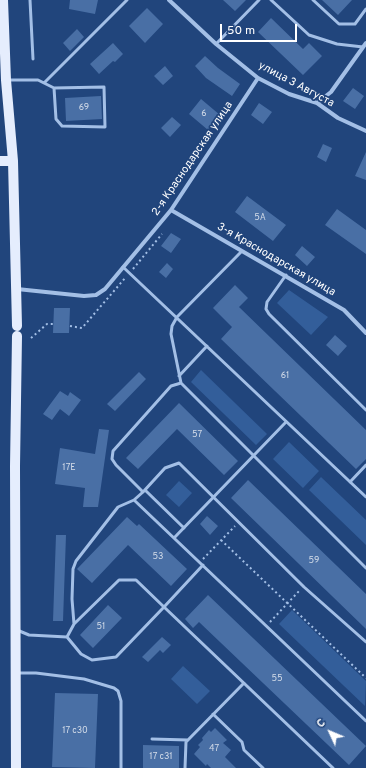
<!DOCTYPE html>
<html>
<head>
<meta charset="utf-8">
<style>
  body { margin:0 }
  #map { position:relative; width:366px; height:768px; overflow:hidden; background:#21457c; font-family:Overpass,sans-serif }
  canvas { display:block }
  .north { position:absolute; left:310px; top:712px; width:40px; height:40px; -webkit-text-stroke:3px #21457c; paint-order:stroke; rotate:314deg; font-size:11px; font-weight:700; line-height:16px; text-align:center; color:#fff }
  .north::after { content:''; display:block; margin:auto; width:14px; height:18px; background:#fff; clip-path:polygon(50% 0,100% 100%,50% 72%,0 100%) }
  .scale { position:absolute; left:220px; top:24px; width:77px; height:18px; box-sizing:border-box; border:2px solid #fff; border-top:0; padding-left:5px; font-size:12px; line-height:14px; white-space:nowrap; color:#fff; -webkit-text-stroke:3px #21457c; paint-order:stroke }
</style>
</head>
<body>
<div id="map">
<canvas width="366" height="768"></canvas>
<div class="north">С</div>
<div class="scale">50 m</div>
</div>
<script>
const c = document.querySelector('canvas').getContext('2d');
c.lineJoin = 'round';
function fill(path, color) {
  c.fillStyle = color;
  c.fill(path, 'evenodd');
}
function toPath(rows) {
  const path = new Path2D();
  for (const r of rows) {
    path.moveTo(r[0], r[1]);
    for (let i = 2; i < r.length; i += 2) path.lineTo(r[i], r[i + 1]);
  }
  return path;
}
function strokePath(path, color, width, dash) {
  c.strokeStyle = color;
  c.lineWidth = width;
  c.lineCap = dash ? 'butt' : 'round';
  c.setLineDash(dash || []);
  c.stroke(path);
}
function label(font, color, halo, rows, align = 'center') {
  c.font = font + ' Overpass,sans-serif';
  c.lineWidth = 3.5;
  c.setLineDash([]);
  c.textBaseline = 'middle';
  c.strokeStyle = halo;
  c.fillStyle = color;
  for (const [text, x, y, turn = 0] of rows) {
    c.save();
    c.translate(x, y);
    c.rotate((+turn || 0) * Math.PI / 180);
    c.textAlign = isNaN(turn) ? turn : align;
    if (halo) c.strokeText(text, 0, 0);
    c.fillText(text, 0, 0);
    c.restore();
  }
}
fill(toPath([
  [289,290,328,317,311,335,277,303],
  [201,370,267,434,256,445,191,382],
  [289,442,319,471,303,488,273,459],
  [321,477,366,520,366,545,309,490],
  [179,481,192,493,179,507,166,495],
  [292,610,366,681,365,706,279,624],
  [183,666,210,691,197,704,171,679]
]), '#335e9a');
fill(toPath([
  [70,0,98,0,95,14,69,9],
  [223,0,246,0,235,11],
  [322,0,352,0,338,15],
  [147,8,163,24,145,43,129,26],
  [271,18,303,49,309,43,322,56,303,75,258,32],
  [77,29,84,37,70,51,63,43],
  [113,43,123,54,115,62,113,61,99,74,90,64],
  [205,56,218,68,240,84,232,96,206,78,195,66],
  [165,66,173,76,163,85,154,76],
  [353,88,364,96,355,109,343,101],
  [101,96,102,119,66,121,65,98],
  [201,99,220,115,208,130,189,114],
  [259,103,272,112,263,124,251,115],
  [172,117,181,125,170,137,161,128],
  [323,144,332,148,326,162,317,157],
  [366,152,366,180,355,176],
  [247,196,286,225,273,241,235,212],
  [337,209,366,230,366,254,325,225],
  [171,233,181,239,171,253,161,246],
  [302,246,315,257,307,266,295,255],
  [167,263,173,269,166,278,159,272],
  [235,285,248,298,239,307,366,430,366,459,356,469,221,339,232,327,213,308],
  [54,308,70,308,69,333,53,333],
  [335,335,347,346,338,356,326,345],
  [139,372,146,379,115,411,107,404],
  [60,391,68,396,70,392,81,400,69,416,60,409,52,420,43,414],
  [179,403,238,461,224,475,177,429,138,469,126,458],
  [99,429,109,430,98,507,83,507,85,488,55,484,60,448,95,454],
  [248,480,366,594,366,629,231,498],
  [207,516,218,526,210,535,200,524],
  [127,517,137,526,139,524,187,569,171,586,128,545,92,583,77,569],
  [56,535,66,535,63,621,53,621],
  [208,595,366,746,349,765,199,622,193,628,185,619],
  [108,605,122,618,93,648,80,635],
  [162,637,171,645,163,653,160,650,148,662,142,657],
  [55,693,98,694,95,768,52,767],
  [215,728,227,740,223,743,231,750,225,757,236,768,211,768,207,764,206,766,194,754,200,747,198,745,203,740,202,738,209,730,211,732],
  [143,745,179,746,179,768,143,768]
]), '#496fa5');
strokePath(toPath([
  [133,269,162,234],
  [70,326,82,328,126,277],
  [31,338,47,324,54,324],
  [221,540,366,678],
  [203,559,235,526],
  [270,622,300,590]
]), '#a3bfe6', 2, [2, 3]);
strokePath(toPath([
  [30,0,33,59],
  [271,0,309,35,337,44,363,47],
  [313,0,339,24,355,24,366,9],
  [216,44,259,0],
  [8,80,38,80,54,88,104,87,105,127,62,126,56,119,54,88],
  [45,82,127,0],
  [241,252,177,317,172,326,171,334,181,383,366,568],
  [123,267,366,497],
  [286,275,267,302,266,309,269,314,366,410],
  [179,376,207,346],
  [181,383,171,386,113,451,112,459,116,465,143,492,165,468,179,463,304,587,366,642],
  [350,482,366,465],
  [145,490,184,528],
  [134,500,366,721],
  [174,538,286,422],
  [203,565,164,607,333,768],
  [17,630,29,635,67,637,74,624,72,599,73,569,76,561,118,507,134,500,143,492],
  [67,637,81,654,92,660,116,657,164,607,136,580,119,580,74,624],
  [17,673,36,673,84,679,114,688,118,691,121,701,121,768],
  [213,714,242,742,244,750,263,768],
  [152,739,188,740],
  [185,768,186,742,244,683]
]), '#a3bfe6', 3);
strokePath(toPath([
  [169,0,216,44,258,78,289,94,317,103,338,118,366,131],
  [317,103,331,92,366,43],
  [171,210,344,310,366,333],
  [17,289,84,296,96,295,105,289,171,210,258,78]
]), '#a3bfe6', 4);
strokePath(toPath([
  [3,0,6,80,13,161,17,326],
  [0,161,13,161],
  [16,768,15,466,17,336]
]), '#e5edfd', 10);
label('9px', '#d2dbe8', null, [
  ["69",84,108],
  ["6",204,114],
  ["5А",260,218],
  ["61",285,376],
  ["57",197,435],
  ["17Е",69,468],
  ["53",158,557],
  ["59",314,561],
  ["51",101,627],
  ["55",277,679],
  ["17 с30",75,731],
  ["47",214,749],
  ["17 с31",161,757]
]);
label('11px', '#fff', '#21457c', [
  ["улица 3 Августа",296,85,28],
  ["2-я Краснодарская улица",193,159,-56],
  ["3-я Краснодарская улица",276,260,30]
]);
</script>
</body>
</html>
